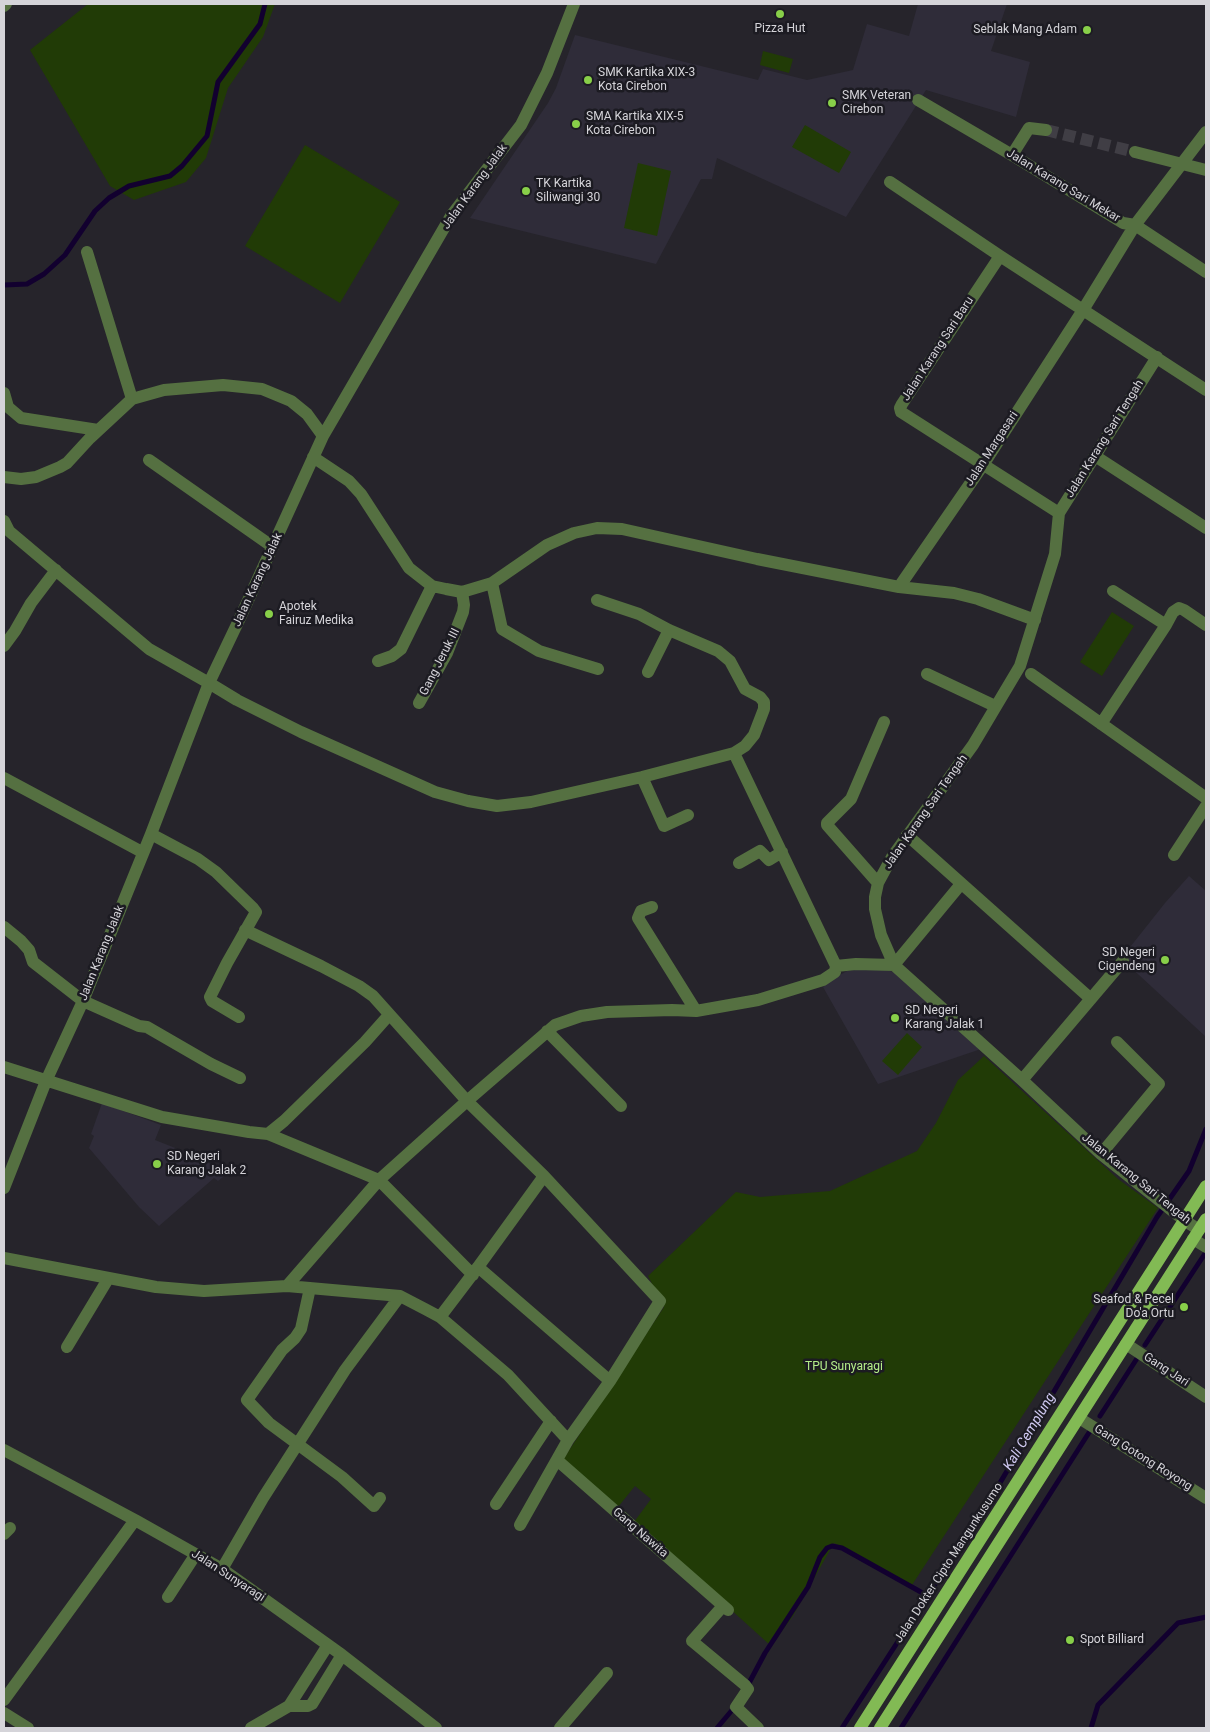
<!DOCTYPE html>
<html>
<head>
<meta charset="utf-8">
<style>
  body { margin:0 }
  #map { position:relative; width:1210px; height:1732px; overflow:hidden; background:#26242b; font-family:Roboto,sans-serif }
  canvas { display:block }
  .frame { position:absolute; inset:0; border:5px solid #d5d4d9; pointer-events:none }
</style>
</head>
<body>
<div id="map">
<canvas width="1210" height="1732"></canvas>
<div class="frame"></div>
</div>
<script>
const c = document.querySelector('canvas').getContext('2d');
c.lineJoin = 'round';
function fill(path, color) {
  c.fillStyle = color;
  c.fill(path, 'evenodd');
}
function toPath(rows) {
  const path = new Path2D();
  for (const r of rows) {
    path.moveTo(r[0], r[1]);
    for (let i = 2; i < r.length; i += 2) path.lineTo(r[i], r[i + 1]);
  }
  return path;
}
function strokePath(path, color, width, dash) {
  c.strokeStyle = color;
  c.lineWidth = width;
  c.lineCap = dash ? 'butt' : 'round';
  c.setLineDash(dash || []);
  c.stroke(path);
}
function label(font, color, halo, rows, align = 'center') {
  c.font = font + ' Roboto,sans-serif';
  c.lineWidth = 5;
  c.setLineDash([]);
  c.textBaseline = 'middle';
  c.strokeStyle = halo;
  c.fillStyle = color;
  for (const [text, x, y, turn = 0] of rows) {
    c.save();
    c.translate(x, y);
    c.rotate((+turn || 0) * Math.PI / 180);
    c.textAlign = isNaN(turn) ? turn : align;
    if (halo) c.strokeText(text, 0, 0);
    c.fillText(text, 0, 0);
    c.restore();
  }
}
fill(toPath([
  [918,4,1007,4,991,51,1030,62,1016,117,926,90,846,217,717,158,712,179,701,179,656,264,470,218,548,103,556,88,575,35,758,80,763,69,807,80,853,70,867,24,909,36],
  [1189,876,1206,891,1206,1037,1126,963,1123,956,1165,903],
  [863,969,881,969,895,972,981,1049,878,1084,823,987,833,979,847,971],
  [102,1103,161,1125,155,1140,193,1155,228,1173,218,1181,214,1178,159,1226,139,1207,89,1148,94,1136,91,1134]
]), '#2f2c39');
fill(toPath([
  [88,4,275,4,263,37,228,88,206,158,186,182,134,200,110,186,30,50],
  [763,51,793,59,789,73,760,65],
  [805,125,851,152,839,173,792,147],
  [305,145,400,202,340,303,245,246],
  [638,163,671,171,657,236,624,228],
  [1112,612,1134,626,1102,676,1080,662],
  [907,1033,922,1047,898,1075,882,1061],
  [984,1056,1118,1179,1158,1208,912,1585,834,1543,793,1616,771,1646,634,1522,651,1499,635,1486,618,1507,562,1461,664,1307,648,1276,736,1192,760,1197,830,1191,917,1151,936,1123,958,1080]
]), '#213b06');
strokePath(toPath([
  [4,285,27,284,44,274,65,255,95,211,109,198,129,186,170,176,182,166,207,136,218,82,260,24,265,4],
  [1145,1345,1206,1252],
  [1100,1416,1136,1360],
  [748,1685,765,1653,808,1587,820,1557,827,1548,832,1546,842,1548,928,1596],
  [717,1728,733,1709],
  [842,1728,994,1493,1157,1217,1189,1171,1206,1129],
  [901,1728,1090,1431],
  [1091,1728,1098,1705,1178,1623,1206,1617]
]), '#12002f', 5);
strokePath(toPath([
  [1046,130,1135,152]
]), '#403e45', 12, [12, 6]);
strokePath(toPath([
  [4,6,6,4],
  [918,100,1012,155,1123,223,1135,225,1206,272],
  [1135,152,1206,170],
  [1012,155,1029,128,1046,130],
  [890,182,1000,256,1206,390],
  [87,252,132,399],
  [1000,256,902,404,900,408,901,412,1059,513],
  [1157,357,1059,513,1055,554,1020,666,973,745,892,857,878,883,875,897,875,909,881,935,894,965,1022,1080,1101,1154,1184,1220,1199,1230],
  [4,393,8,407,21,418,98,430],
  [1095,456,1206,528],
  [313,457,349,481,361,494,409,568,432,586,446,589,462,592,492,583,547,545,574,533,597,528,622,529,757,559,899,587,954,593,978,599,1035,620],
  [149,460,273,547],
  [4,477,21,479,36,477,60,467,67,463,90,438,132,399,164,390,223,385,262,389,291,401,307,414,323,436],
  [492,583,502,629,539,651,598,669],
  [899,587,983,465,1083,310,1135,225,1206,132],
  [1113,591,1166,625],
  [597,600,639,614,669,630,718,651,730,661,745,689,760,697,764,702,764,709,754,735,745,746,734,753],
  [4,646,15,631,31,603,56,570],
  [378,661,392,656,401,649,432,586],
  [648,672,669,630],
  [927,674,995,706],
  [1031,674,1206,798],
  [419,703,447,653,463,612,464,605,462,592],
  [1101,724,1166,625,1173,612,1179,608,1184,610,1206,625],
  [642,777,664,826,688,815],
  [4,778,142,852],
  [151,834,198,859,216,872,253,908,256,912,227,963,210,997,212,1001,239,1017],
  [907,835,1091,999],
  [1174,855,1206,806],
  [739,863,760,851,769,860,782,852],
  [878,883,827,825,827,823,851,799,884,722],
  [652,907,641,911,638,918,696,1011],
  [4,927,21,941,29,950,33,962,83,1001,139,1026,147,1027,211,1064,240,1078],
  [245,930,321,966,359,986,373,996,467,1101,544,1176,660,1301,610,1381,568,1440,520,1525],
  [836,966,856,964,894,965,961,884],
  [547,1031,621,1106],
  [4,1067,162,1117,249,1132,268,1134,379,1180,473,1275],
  [1022,1080,1123,961],
  [268,1134,284,1121,365,1042,389,1015],
  [1101,1154,1159,1084,1117,1042],
  [4,1188,46,1081,83,1001,151,834,209,683,240,618,323,436,451,216,521,125,547,73,574,4],
  [1193,1239,1206,1247],
  [4,1258,156,1287,204,1291,287,1286,379,1180,467,1101,555,1025,581,1016,607,1012,672,1010,696,1011,758,1000,823,980,835,972,836,966,734,753,642,777,531,802,497,806,468,801,435,792,301,732,237,700,209,683,149,649,9,531,4,521],
  [478,1267,610,1381],
  [287,1286,400,1296,425,1309,440,1317,508,1375,568,1440],
  [310,1288,301,1329,295,1338,282,1350,247,1400,269,1423,342,1477,374,1506,380,1498],
  [440,1317,478,1267,544,1176],
  [1126,1344,1206,1397],
  [67,1347,108,1279],
  [1079,1418,1206,1498],
  [4,1450,135,1520,222,1569,342,1655,436,1728],
  [557,1460,728,1610],
  [496,1504,551,1421],
  [4,1534,10,1528],
  [222,1569,263,1498,345,1370,400,1296],
  [168,1597,196,1554],
  [723,1606,692,1641,745,1685,748,1689,736,1707,758,1728],
  [4,1700,135,1520],
  [289,1706,328,1645],
  [4,1713,28,1728],
  [251,1728,289,1706,308,1706,312,1704,342,1655],
  [560,1728,607,1673]
]), '#557041', 12);
strokePath(toPath([
  [860,1728,1206,1186],
  [880,1728,1206,1219]
]), '#82ba54', 12);
for (const [x, y, r, color] of [
  [780,14,5,"#88cf49"],
  [1087,30,5,"#88cf49"],
  [588,80,5,"#88cf49"],
  [832,103,5,"#88cf49"],
  [576,124,5,"#88cf49"],
  [526,191,5,"#88cf49"],
  [269,614,5,"#88cf49"],
  [1165,960,5,"#88cf49"],
  [895,1018,5,"#88cf49"],
  [157,1164,5,"#88cf49"],
  [1184,1307,5,"#88cf49"],
  [1070,1640,5,"#88cf49"]
]) {
  const dot = new Path2D();
  dot.arc(x, y, r, 0, 2 * Math.PI);
  c.fillStyle = color;
  c.fill(dot);
  strokePath(dot, '#1c1b22', 2);
}
label('12px', '#d5d4d9', '#1c1b22', [
  ["Pizza Hut",780,29,"center"],
  ["Seblak Mang Adam",1077,30,"right"],
  ["SMK Kartika XIX-3",598,73],
  ["Kota Cirebon",598,87],
  ["SMK Veteran",842,96],
  ["Cirebon",842,110],
  ["SMA Kartika XIX-5",586,117],
  ["Kota Cirebon",586,131],
  ["TK Kartika",536,184],
  ["Siliwangi 30",536,198],
  ["Apotek",279,607],
  ["Fairuz Medika",279,621],
  ["SD Negeri",1155,953,"right"],
  ["Cigendeng",1155,967,"right"],
  ["SD Negeri",905,1011],
  ["Karang Jalak 1",905,1025],
  ["SD Negeri",167,1157],
  ["Karang Jalak 2",167,1171],
  ["Seafod & Pecel",1174,1300,"right"],
  ["Do'a Ortu",1174,1314,"right"],
  ["Spot Billiard",1080,1640]
], 'left');
label('12px', '#d5d4d9', '#1c1b22', [
  ["Jalan Karang Sari Mekar",1063,186,31],
  ["Jalan Karang Jalak",475,187,-54],
  ["Jalan Karang Sari Baru",938,349,-57],
  ["Jalan Karang Sari Tengah",1105,439,-58],
  ["Jalan Margasari",992,449,-57],
  ["Jalan Karang Jalak",258,580,-65],
  ["Gang Jeruk III",440,662,-63],
  ["Jalan Karang Sari Tengah",926,812,-55],
  ["Jalan Karang Jalak",102,953,-68],
  ["Jalan Karang Sari Tengah",1136,1179,39],
  ["Gang Jari",1166,1370,33],
  ["Gang Gotong Royong",1143,1458,32],
  ["Gang Nawita",640,1533,41],
  ["Jalan Dokter Cipto Mangunkusumo",949,1563,-57],
  ["Jalan Sunyaragi",228,1576,33]
]);
label('12px', '#b4ed89', '#1c1b22', [
  ["TPU Sunyaragi",844,1367]
]);
label('italic 14px', '#d1caf3', '#1c1b22', [
  ["Kali Cemplung",1030,1432,-59]
]);
</script>
</body>
</html>
